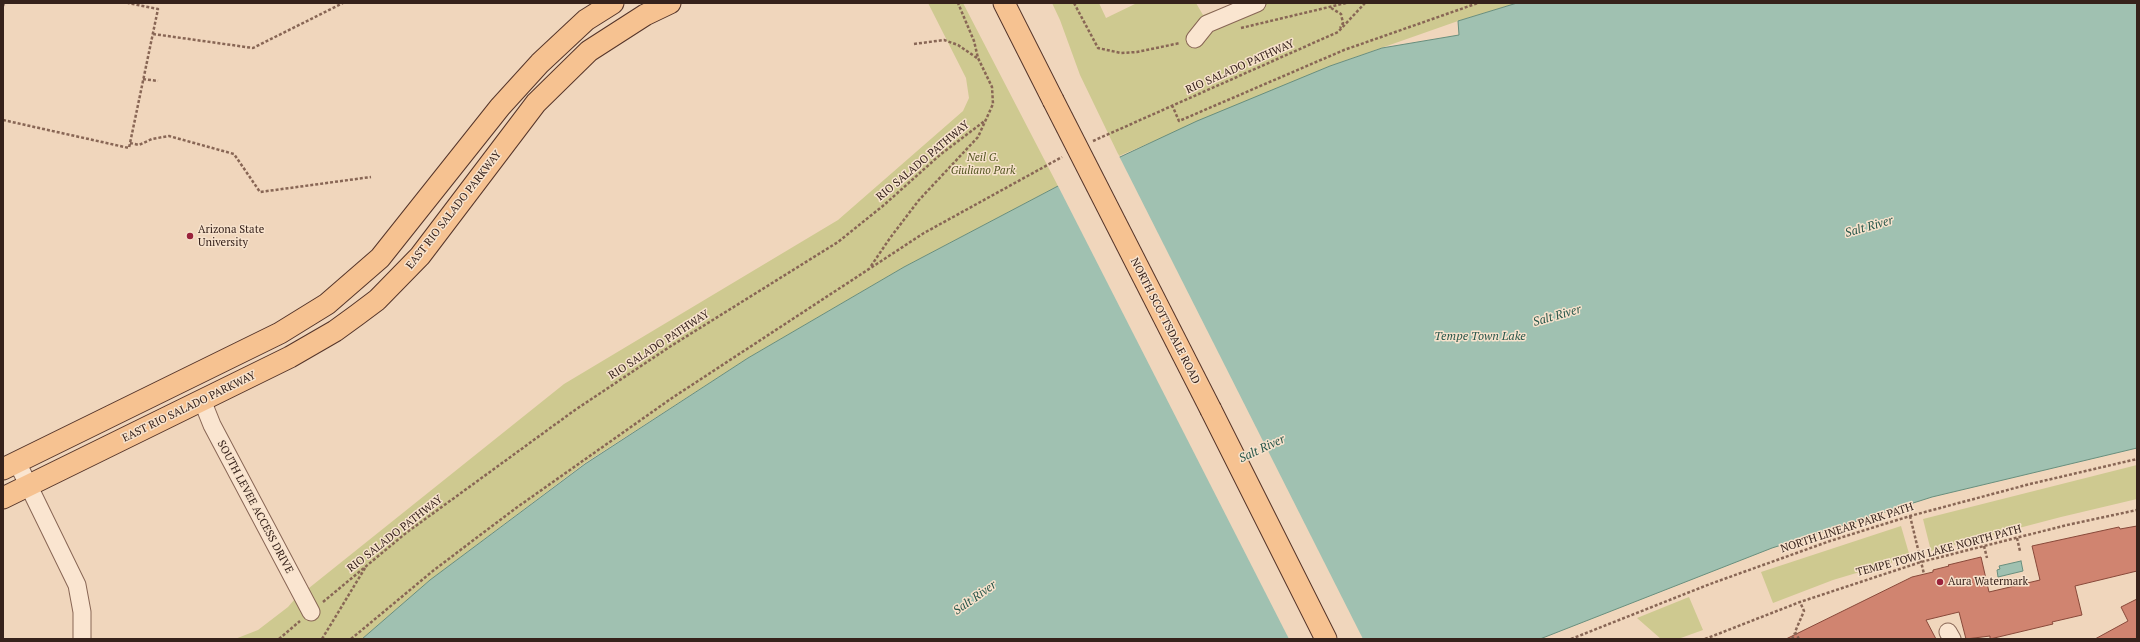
<!DOCTYPE html>
<html>
<head>
<meta charset="utf-8">
<style>
  body { margin:0 }
  #map { position:relative; width:2140px; height:642px; overflow:hidden; background:#f0d6bc; font-family:"PT Serif",serif }
  canvas { display:block }
  .frame { position:absolute; inset:0; border:4px solid #36221b; pointer-events:none }
</style>
</head>
<body>
<div id="map">
<canvas width="2140" height="642"></canvas>
<div class="frame"></div>
</div>
<script>
const c = document.querySelector('canvas').getContext('2d');
c.lineJoin = 'round';
function fill(path, color) {
  c.fillStyle = color;
  c.fill(path, 'evenodd');
}
function toPath(rows) {
  const path = new Path2D();
  for (const r of rows) {
    path.moveTo(r[0], r[1]);
    for (let i = 2; i < r.length; i += 2) path.lineTo(r[i], r[i + 1]);
  }
  return path;
}
function strokePath(path, color, width, dash) {
  c.strokeStyle = color;
  c.lineWidth = width;
  c.lineCap = dash ? 'butt' : 'round';
  c.setLineDash(dash || []);
  c.stroke(path);
}
function label(font, color, halo, rows, align = 'center') {
  c.font = font + ' "PT Serif",serif';
  c.lineWidth = 3;
  c.setLineDash([]);
  c.textBaseline = 'middle';
  c.strokeStyle = halo;
  c.fillStyle = color;
  for (const [text, x, y, turn = 0] of rows) {
    c.save();
    c.translate(x, y);
    c.rotate((+turn || 0) * Math.PI / 180);
    c.textAlign = isNaN(turn) ? turn : align;
    if (halo) c.strokeText(text, 0, 0);
    c.fillText(text, 0, 0);
    c.restore();
  }
}
fill(toPath([
  [928,3,963,3,1058,186,904,267,748,358,585,463,430,580,362,639,235,639,258,630,288,607,294,600,564,384,838,220,963,111,969,98,966,78],
  [1052,3,1099,3,1106,18,1137,3,1196,3,1203,15,1235,3,1517,3,1458,21,1330,66,1119,156,1080,75,1060,20],
  [2137,465,2137,499,2061,517,1931,551,1923,519],
  [1901,526,1910,557,1833,580,1773,603,1761,572],
  [1689,597,1703,630,1678,639,1661,639,1637,618]
]), '#cec990');
const water = toPath([
  [1517,3,2137,3,2137,448,1932,497,1772,548,1540,639,362,639,430,580,585,464,748,358,904,267,1058,186,1197,121,1330,66,1382,48,1459,35,1458,21,1517,3],
  [2021,561,2023,571,1998,577,1997,570,2000,569,1999,566,2021,561]
]);
fill(water, '#a0c1b1');
strokePath(water, '#688e7d', 1);
fill(toPath([
  [1118,154,1363,639,1289,639,1057,184]
]), '#f0d6bc');
const building = toPath([
  [2137,526,2137,571,2075,586,2082,615,2052,622,2053,624,1990,639,1990,636,1966,639,1959,612,1926,620,1936,639,1786,639,1912,577,1933,572,1933,570,1949,566,1948,565,1981,557,1989,592,2040,580,2032,546,2119,527,2120,529,2137,526],
  [2137,599,2137,639,2095,639,2128,621,2121,607,2137,599]
]);
fill(building, '#d08470');
strokePath(building, '#88493a', 1);
const minor = toPath([
  [1195,39,1207,24,1257,3],
  [202,400,212,425,311,612],
  [17,462,77,585,82,612,82,639],
  [1948,632,1952,639]
]);
const major = toPath([
  [1004,3,1053,100],
  [1211,410,1326,639],
  [3,469,280,333,327,304,380,258,500,107,540,63,586,20,613,3],
  [3,498,290,357,335,331,357,315,377,300,420,256,536,103,589,51,645,15,670,3]
]);
strokePath(minor, '#865', 19);
strokePath(major, '#55352a', 23);
strokePath(toPath([
  [1074,3,1098,48,1121,53,1137,52,1180,43],
  [3,6,4,3],
  [1331,8,1341,14,1343,23,1340,28],
  [1241,28,1346,3],
  [153,34,253,48,343,3],
  [914,44,944,40,958,45,977,58],
  [143,79,158,81],
  [1172,105,1179,121,1344,50,1478,3],
  [3,120,129,148,158,9,128,3],
  [1093,141,1338,32,1365,3],
  [130,143,139,145,152,139,169,136,234,154,260,192,371,177],
  [871,266,890,238,919,200,978,137,993,104,992,87,978,58,974,41,958,3],
  [1910,516,1924,574],
  [2017,538,2020,551],
  [1984,546,1987,558],
  [323,602,406,533,575,410,671,346,838,242,884,205,941,154,986,120],
  [279,639,300,621],
  [322,639,365,568],
  [351,639,434,570,516,508,672,398,924,233,1062,157],
  [1571,639,1710,584,1830,541,1910,516,2030,484,2137,459],
  [1705,639,1800,602,1921,562,2067,525,2137,510],
  [1792,639,1795,633],
  [1799,639,1795,632,1804,611,1800,602]
]), '#865', 2.5, [3, 2]);
strokePath(minor, '#fae5d0', 17);
strokePath(major, '#f6c291', 21);
const majorBridge = toPath([
  [1053,100,1211,410]
]);
strokePath(majorBridge, '#55352a', 23, []);
strokePath(majorBridge, '#f6c291', 21);
for (const [x, y, r, color] of [
  [190,236,4,"#9a223b"],
  [1940,582,4,"#9a223b"]
]) {
  const dot = new Path2D();
  dot.arc(x, y, r, 0, 2 * Math.PI);
  c.fillStyle = color;
  c.fill(dot);
  strokePath(dot, '#f7e2cc', 1.5);
}
label('11px', '#36221b', '#f7e2cc', [
  ["RIO SALADO PATHWAY",1240,67,-24],
  ["RIO SALADO PATHWAY",923,161,-40],
  ["EAST RIO SALADO PARKWAY",454,210,-52],
  ["NORTH SCOTTSDALE ROAD",1165,321,63],
  ["RIO SALADO PATHWAY",659,345,-33],
  ["EAST RIO SALADO PARKWAY",189,407,-26],
  ["SOUTH LEVEE ACCESS DRIVE",255,507,62],
  ["NORTH LINEAR PARK PATH",1847,528,-18],
  ["RIO SALADO PATHWAY",395,534,-38],
  ["TEMPE TOWN LAKE NORTH PATH",1939,551,-15]
]);
label('italic 11px', '#525420', '#f7e2cc', [
  ["Neil G.",983,158],
  ["Giuliano Park",983,171]
]);
label('11px', '#36221b', '#f7e2cc', [
  ["Arizona State",198,230],
  ["University",198,243],
  ["Aura Watermark",1948,582]
], 'left');
label('italic 12px', '#29574b', '#f7e2cc', [
  ["Salt River",1869,227,-16],
  ["Salt River",1557,316,-16],
  ["Tempe Town Lake",1480,337],
  ["Salt River",1262,449,-25],
  ["Salt River",975,598,-35]
]);
</script>
</body>
</html>
